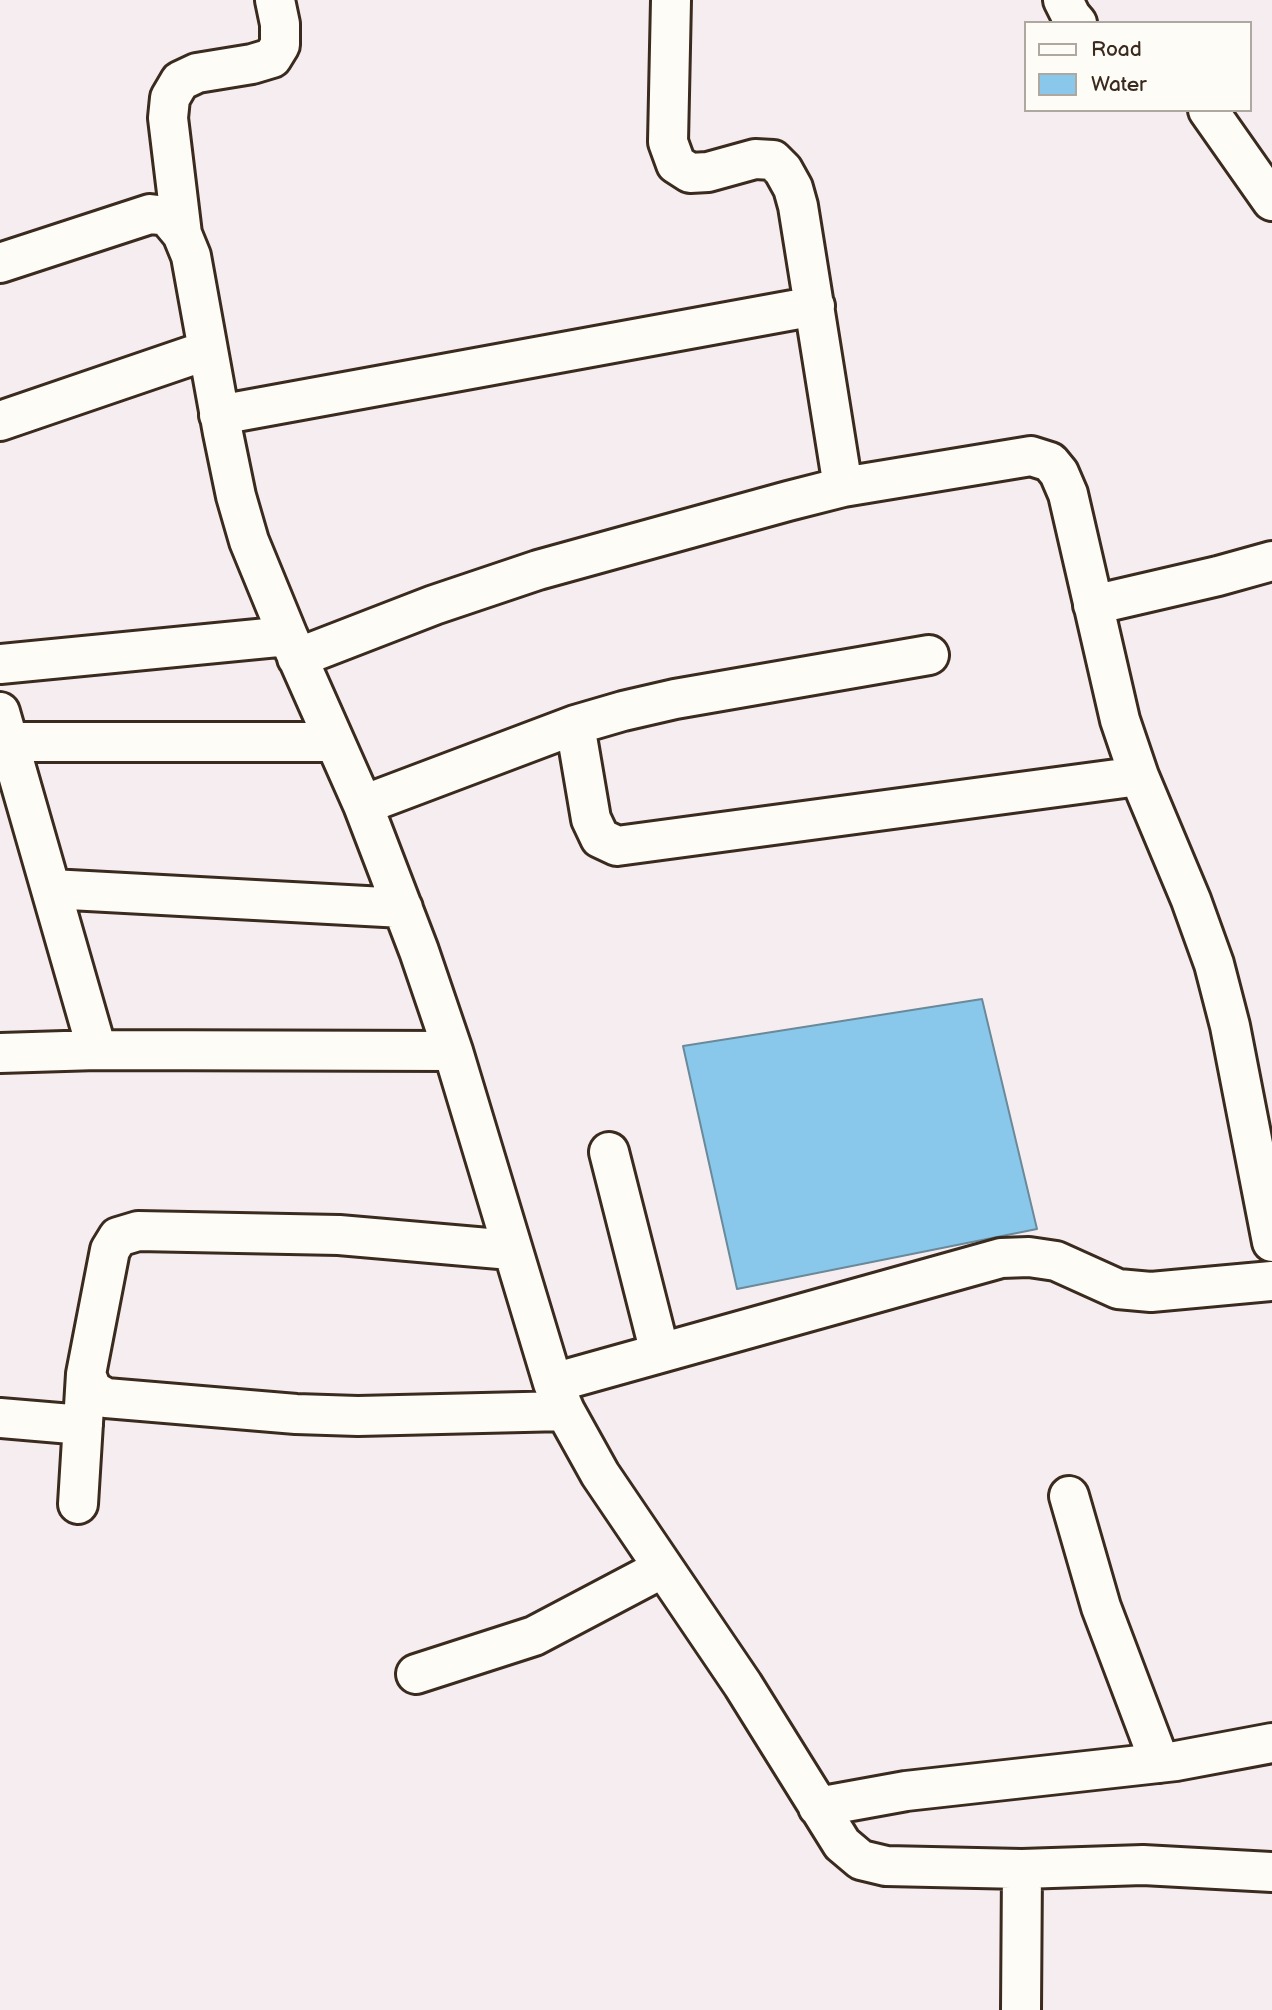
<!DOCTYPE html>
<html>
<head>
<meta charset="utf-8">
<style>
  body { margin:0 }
  #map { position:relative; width:1272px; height:2010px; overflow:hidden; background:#f6edf1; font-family:"Balsamiq Sans",sans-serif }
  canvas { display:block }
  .legend { position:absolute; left:1024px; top:21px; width:228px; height:91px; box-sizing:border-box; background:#fdfcf7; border:2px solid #afa8a0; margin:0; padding:9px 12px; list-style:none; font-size:21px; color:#3b2a1e }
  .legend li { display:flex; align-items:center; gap:14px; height:35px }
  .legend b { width:35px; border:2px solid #afa8a0 }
</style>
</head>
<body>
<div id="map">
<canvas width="1272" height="2010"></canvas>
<ul class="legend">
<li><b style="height:9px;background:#fdfcf7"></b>Road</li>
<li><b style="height:19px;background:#8ac8eb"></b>Water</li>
</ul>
</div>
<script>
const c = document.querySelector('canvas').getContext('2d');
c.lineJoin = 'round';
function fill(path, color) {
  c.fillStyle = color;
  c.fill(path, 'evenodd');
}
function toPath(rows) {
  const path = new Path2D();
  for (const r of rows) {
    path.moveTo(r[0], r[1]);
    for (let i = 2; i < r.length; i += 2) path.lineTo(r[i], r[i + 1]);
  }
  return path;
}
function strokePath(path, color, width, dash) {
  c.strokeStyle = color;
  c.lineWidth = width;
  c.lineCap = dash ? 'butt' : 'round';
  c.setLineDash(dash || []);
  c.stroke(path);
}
const water = toPath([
  [982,999,1037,1229,737,1289,683,1046,982,999]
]);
fill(water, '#8ac8eb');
strokePath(water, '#6a8999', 2);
const minor = toPath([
  [671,0,668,142,676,164,690,173,708,172,755,159,773,160,783,170,793,188,798,206,843,487],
  [1063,0,1071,16,1077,23],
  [1208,110,1272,201],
  [182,234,168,118,170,98,180,81,197,73,252,64,272,58,280,45,280,24,275,0],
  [0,263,150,214,167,216,182,234,191,256,223,433,236,496,249,541,288,636,363,805,419,951,453,1051,553,1383,565,1411,600,1474,743,1685,842,1844,861,1860,886,1866,1022,1869,1143,1865,1272,1872],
  [219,415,815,306],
  [0,421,208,350],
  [1093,605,1218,576,1272,561],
  [297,658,434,605,538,570,788,501,843,487,1031,456,1050,462,1059,473,1068,494,1120,720,1139,776,1191,900,1214,964,1230,1026,1272,1242],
  [0,664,288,636],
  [0,712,97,1050],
  [575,725,591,819,600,838,617,846,1139,776],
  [8,742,335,742],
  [363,805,575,725,623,711,675,699,929,655],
  [51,889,403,908],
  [0,1053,97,1050,453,1051],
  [609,1152,660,1353],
  [511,1250,339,1235,138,1231,118,1237,110,1250,86,1374,92,1390,106,1398,296,1414,358,1416,565,1411],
  [553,1383,1001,1258,1029,1257,1056,1261,1118,1289,1151,1292,1272,1281],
  [0,1418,83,1425],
  [1069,1496,1101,1607,1160,1763],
  [78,1504,86,1374],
  [416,1674,534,1636,663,1568],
  [818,1807,906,1791,1176,1761,1272,1743],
  [1021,2010,1022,1869]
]);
strokePath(minor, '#3b2a1e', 44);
strokePath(minor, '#fdfcf7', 38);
</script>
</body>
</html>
